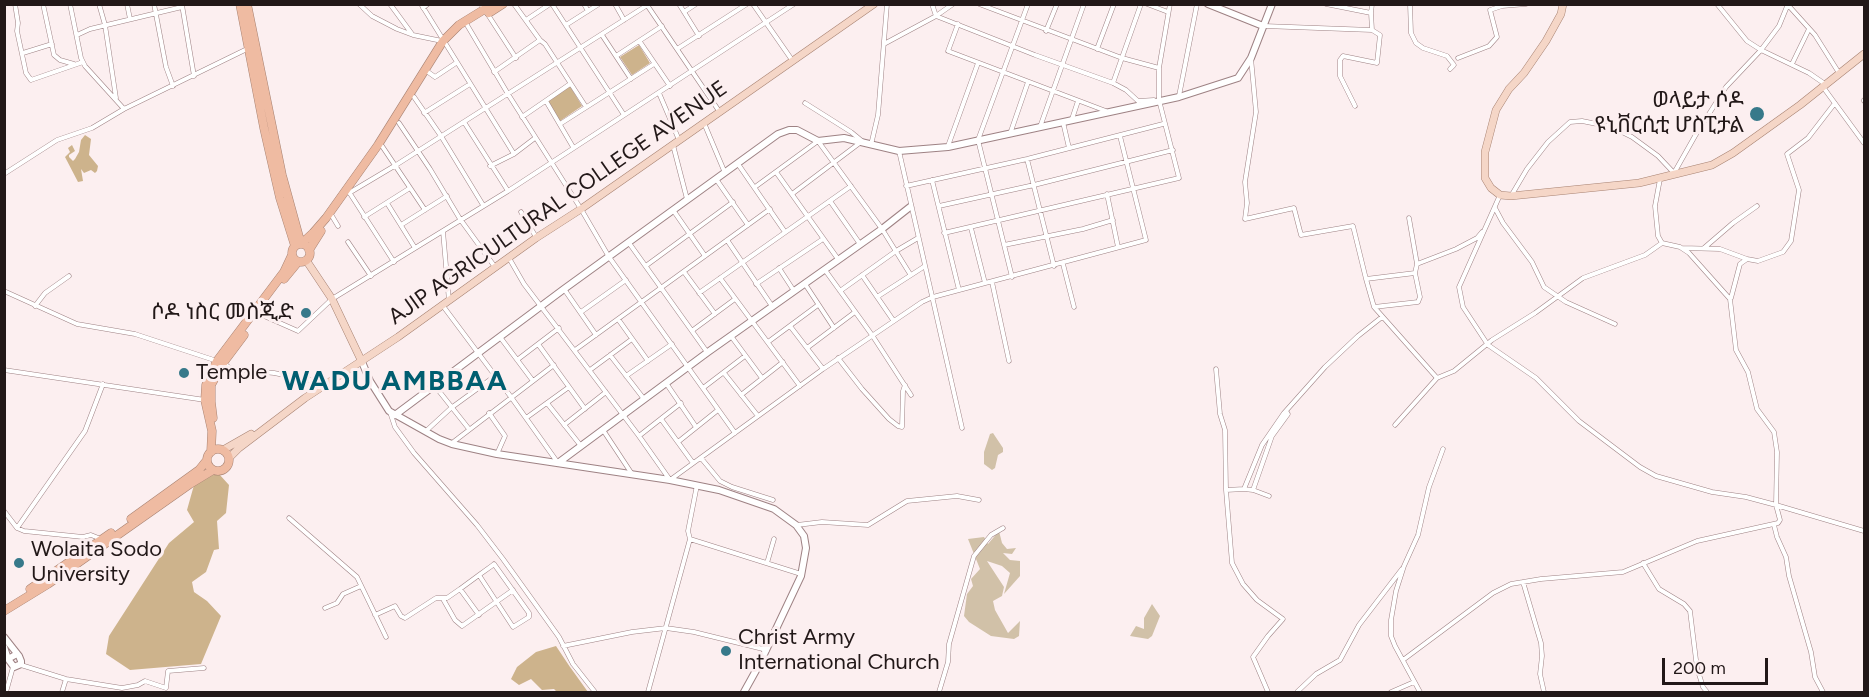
<!DOCTYPE html>
<html>
<head>
<meta charset="utf-8">
<style>
  body { margin:0 }
  #map { position:relative; width:1869px; height:697px; overflow:hidden; background:#fceff0; font-family:Figtree,sans-serif }
  canvas { display:block }
  .frame { position:absolute; inset:0; border:6px solid #221818; pointer-events:none }
  .scale { position:absolute; left:1662px; top:658px; width:106px; height:27px; box-sizing:border-box; border:3px solid #221818; border-top:0; padding-left:8px; font-size:18px; line-height:21px; white-space:nowrap; color:#221818; -webkit-text-stroke:4px #fceff0; paint-order:stroke }
</style>
</head>
<body>
<div id="map">
<canvas width="1869" height="697"></canvas>
<div class="frame"></div>
<div class="scale">200 m</div>
</div>
<script>
const c = document.querySelector('canvas').getContext('2d');
c.lineJoin = 'round';
function fill(path, color) {
  c.fillStyle = color;
  c.fill(path, 'evenodd');
}
function toPath(rows) {
  const path = new Path2D();
  for (const r of rows) {
    if (r.length === 3) {
      path.moveTo(r[0] + r[2], r[1]);
      path.arc(r[0], r[1], r[2], 0, 2 * Math.PI);
      continue;
    }
    path.moveTo(r[0], r[1]);
    for (let i = 2; i < r.length; i += 2) path.lineTo(r[i], r[i + 1]);
  }
  return path;
}
function strokePath(path, color, width, dash) {
  c.strokeStyle = color;
  c.lineWidth = width;
  c.lineCap = dash ? 'butt' : 'round';
  c.setLineDash(dash || []);
  c.stroke(path);
}
function label(font, color, halo, rows, align = 'center') {
  c.font = font + ' Figtree,"Noto Sans Ethiopic",sans-serif';
  c.lineWidth = 6;
  c.setLineDash([]);
  c.textBaseline = 'middle';
  c.strokeStyle = halo;
  c.fillStyle = color;
  for (const [text, x, y, turn = 0] of rows) {
    c.save();
    c.translate(x, y);
    c.rotate((+turn || 0) * Math.PI / 180);
    c.textAlign = isNaN(turn) ? turn : align;
    if (halo) c.strokeText(text, 0, 0);
    c.fillText(text, 0, 0);
    c.restore();
  }
}
fill(toPath([
  [993,433,1003,448,1003,452,998,455,995,468,992,470,984,464,984,452,990,434],
  [999,531,1002,543,1007,549,1016,548,1012,554,1003,553,1010,560,1020,561,1020,576,1004,594,1010,573,1002,566,987,561,1004,587,1002,596,993,601,995,610,1008,633,1020,621,1019,636,1014,639,991,636,969,622,964,616,967,594,973,586,971,579,980,569,968,539,984,537,988,544],
  [1152,604,1160,616,1152,636,1148,639,1130,636,1136,626,1144,629,1144,618]
]), '#d1c1a8');
fill(toPath([
  [639,45,650,63,632,75,620,57],
  [570,86,582,106,560,121,548,101],
  [85,135,91,139,89,155,98,166,97,171,95,173,91,170,84,173,81,169,83,181,78,182,65,157,70,152,68,148,72,145,75,151,69,155,69,157,73,161,75,159,79,152,81,140],
  [219,474,229,485,226,513,217,521,219,549,214,550,206,572,192,582,194,592,207,601,221,616,201,664,130,670,106,654,109,636,169,543,194,522,187,510,194,485,207,476],
  [556,646,570,667,588,692,557,692,554,689,542,690,531,679,519,685,511,679,517,667,536,652]
]), '#cdb38c');
const street = toPath([
  [15,4,18,23,17,31,26,73,31,80,83,62],
  [43,4,54,55,60,60,74,64],
  [70,4,81,58,85,66,124,109],
  [99,4,105,25,116,98],
  [127,4,130,19],
  [154,4,166,67,173,86],
  [359,4,372,16,397,29,413,35,442,41],
  [390,4,412,34],
  [421,4,514,154],
  [481,4,516,58],
  [514,4,540,40],
  [552,4,624,115],
  [584,4,588,11],
  [615,4,624,20],
  [679,4,699,36],
  [753,4,792,60],
  [932,4,936,16,1035,55,1113,83,1126,90,1138,101,1154,100],
  [979,4,1122,58,1159,68],
  [1147,4,1168,12],
  [1326,4,1371,13],
  [1410,4,1411,33,1416,43,1423,48,1447,56,1454,65,1450,69],
  [1788,4,1779,26,1761,50,1809,73,1825,84],
  [182,5,194,76],
  [647,5,719,111],
  [1788,5,1815,35,1839,73],
  [423,8,428,4],
  [684,12,696,4],
  [526,20,550,4],
  [958,24,948,51,1106,111],
  [467,25,508,94,581,209,609,257,735,433],
  [566,25,599,4],
  [1264,26,1372,30,1380,35,1377,63,1343,56,1340,60,1340,76,1355,106],
  [1372,30,1371,13,1372,4],
  [1046,31,1057,4],
  [77,35,90,29,182,7],
  [602,35,631,79],
  [640,42,670,86],
  [884,44,936,16,953,4],
  [677,49,747,4],
  [1097,49,1114,4],
  [23,53,52,44],
  [616,56,662,26],
  [1251,58,1256,112,1245,182,1247,203,1245,219,1294,208,1301,235,1353,226,1366,279,1415,273],
  [1458,58,1489,46,1497,37,1490,10,1502,6,1526,4],
  [1792,64,1809,29],
  [428,72,435,77,456,63],
  [494,72,540,40,545,44,586,107],
  [1113,83,1141,4],
  [1823,87,1864,143],
  [659,93,679,140],
  [1179,96,1197,4],
  [414,97,441,136,483,205],
  [546,101,573,147],
  [1864,101,1864,100],
  [805,103,851,132,862,141],
  [424,113,470,84],
  [522,117,570,84],
  [1072,119,1078,101],
  [464,122,508,191],
  [1063,122,1069,148],
  [399,123,430,169,460,219,495,267],
  [704,123,725,173],
  [560,124,654,64],
  [1040,127,1084,4],
  [1010,134,1028,82],
  [673,145,687,199],
  [871,145,878,115,887,4],
  [382,146,425,210],
  [948,146,978,63],
  [899,151,962,428],
  [1027,159,1054,266],
  [738,164,785,232],
  [490,166,514,154,535,138],
  [776,172,838,259],
  [4,174,57,140,92,128,124,109,249,48],
  [716,179,748,225],
  [932,180,959,290],
  [906,186,1027,159,1163,124],
  [755,187,818,141,882,229,910,274],
  [349,192,394,262],
  [349,193,396,165,649,4],
  [792,194,861,142],
  [1107,194,1118,247],
  [1500,195,1459,287,1463,307,1488,345,1536,378,1579,421,1640,467,1656,476,1712,492,1746,497,1776,505,1864,531],
  [1511,196,1527,169,1548,142,1570,122,1582,121,1612,127,1632,137,1658,156,1674,173,1695,136,1726,87,1761,50,1747,41,1717,4],
  [830,201,860,244],
  [387,203,415,248],
  [939,206,1034,185,1173,150],
  [1495,208,1503,223,1532,262,1544,287,1566,302,1615,324],
  [673,210,705,256],
  [521,212,536,237],
  [332,216,338,226],
  [364,217,410,188],
  [401,225,447,196],
  [971,228,985,283],
  [443,231,449,301],
  [944,233,1179,178,1159,100,1159,68,1170,4],
  [727,240,772,306],
  [348,242,371,276],
  [629,243,707,352],
  [1004,245,1083,229,1113,220],
  [1682,248,1720,249,1747,259],
  [1704,248,1733,223,1757,206],
  [509,258,524,284,639,436,670,480,823,369,922,302,933,297,1146,240,1120,136],
  [1063,264,1074,307],
  [1417,264,1456,249,1477,238,1482,232],
  [647,265,733,202],
  [779,268,794,291],
  [825,270,872,335,911,395],
  [684,272,715,314],
  [862,275,893,320],
  [1012,277,978,140,1028,4],
  [720,278,800,386],
  [1366,279,1374,307,1437,378],
  [992,282,1009,361],
  [756,284,823,239],
  [805,284,834,328],
  [564,289,596,335],
  [4,291,77,324,135,334,217,361],
  [840,291,896,251,918,238],
  [699,293,851,186],
  [877,297,925,266],
  [1731,298,1740,264,1747,259,1758,261,1783,252,1791,241,1799,190,1787,154,1808,138,1835,103],
  [35,306,45,293,69,276],
  [443,306,511,397,558,463],
  [1374,307,1418,302,1420,297,1415,273,1417,264,1409,218],
  [255,312,298,331,332,299,508,191,794,4],
  [581,312,626,280],
  [618,319,648,361],
  [790,326,823,369],
  [693,330,735,299],
  [731,336,762,378],
  [500,337,533,381],
  [768,342,818,305],
  [538,344,585,409],
  [807,348,855,312],
  [575,350,770,209],
  [610,355,644,399],
  [838,358,862,389,889,419,898,426,902,427,903,391,905,385],
  [517,360,559,328],
  [224,364,232,369,274,373,325,383],
  [1216,369,1220,414,1225,430,1226,490],
  [4,370,205,400],
  [590,370,632,339],
  [724,373,758,416],
  [626,376,672,344],
  [666,383,696,427],
  [435,386,469,429],
  [703,388,745,356],
  [741,395,783,362],
  [547,403,581,446],
  [390,412,395,427,414,453,477,525,503,559,559,637,573,664,595,692],
  [489,413,505,436,497,454],
  [526,418,569,387],
  [661,419,693,463],
  [564,425,606,392],
  [1395,425,1437,378,1454,371,1492,340,1535,313,1583,278,1645,255,1662,243],
  [603,430,632,474],
  [426,431,451,408,495,376],
  [639,436,681,403],
  [678,442,718,410],
  [452,443,554,365],
  [701,458,720,481,732,487,773,500],
  [697,485,688,531,690,539,801,574],
  [1244,489,1253,490,1269,496],
  [1253,490,1272,436,1288,414,1286,411],
  [4,511,17,528,24,531,83,537,91,535,101,539],
  [289,518,357,577,386,637],
  [797,525,822,522,868,525,907,501,957,496,979,500],
  [1774,525,1777,537,1786,557,1789,576,1811,652,1815,677,1823,692],
  [17,528,85,431,103,384],
  [767,563,774,539],
  [1643,563,1659,589,1684,604,1690,611,1697,668,1703,687,1707,692],
  [1523,582,1541,643,1542,656,1540,674,1544,692],
  [460,589,479,615],
  [443,599,455,620,462,626,513,590],
  [325,608,337,603,343,594,361,586],
  [375,615,395,606,401,616,405,618,436,598,447,598,460,589,479,575,493,565,494,564,529,613,529,617,513,627,479,575],
  [563,646,632,632,666,628,694,632,767,650],
  [1403,660,1493,593,1511,584,1541,579,1623,572,1697,541,1778,523,1780,520,1776,505,1777,452,1774,432,1757,409,1748,372,1736,350,1730,299,1689,253,1680,247,1662,243,1658,236,1655,206,1660,179],
  [21,665,66,679,122,688,138,685,145,681,166,688,168,671,204,668],
  [6,692,13,667],
  [62,692,66,679],
  [648,692,690,539],
  [939,692,948,662,949,644,974,556,991,535,1003,528],
  [1268,692,1253,657,1268,636,1283,619,1257,600,1243,584,1232,563,1226,490,1244,489,1262,445,1284,413,1325,367,1358,336,1382,317],
  [1297,692,1316,674,1340,660,1359,625,1402,569],
  [1391,692,1414,682],
  [1420,692,1395,646,1391,636,1391,620,1396,591,1404,566,1418,535,1429,487,1443,449]
]);
const secondary = toPath([
  [1208,4,1263,26],
  [362,362,370,381,389,411,439,439,452,444,497,454,670,480,719,490,774,509,796,525,804,536,806,548,801,576,759,665,744,692],
  [395,415,564,289,778,134,789,130,797,130,818,141,844,138,899,151,948,147,1179,97,1238,78,1251,58,1272,4],
  [558,463,708,352,882,229,910,207],
  [4,637,19,656,21,661,21,664,14,667,8,659,17,654],
  [4,647,8,659]
]);
const primary = toPath([
  [1563,4,1561,14,1546,41,1524,73,1509,89,1496,110,1485,152,1485,178,1491,188,1500,195,1511,196,1639,183,1712,165,1733,153,1800,105,1864,54],
  [306,260,332,299,362,362],
  [223,450,251,434],
  [229,458,239,448,305,398,398,337,536,238,581,209,874,4]
]);
const highway = toPath([
  [240,4,264,128,280,198,295,246],
  [247,4,282,175,301,244,313,233,326,218,378,145,443,41,459,25,493,4],
  [489,13,503,4],
  [301,253,9],
  [309,250,321,231],
  [284,279,298,262],
  [213,418,211,402,211,385,223,363,244,335],
  [218,460,11],
  [211,452,212,431,205,400,206,385,210,375,217,361,284,272,292,255],
  [131,519,199,470,207,460],
  [30,589,111,533],
  [4,611,48,584,190,484,213,470]
]);
strokePath(street, '#9e8284', 5);
strokePath(secondary, '#9e8284', 8);
strokePath(primary, '#a78272', 8);
strokePath(highway, '#a78272', 9);
strokePath(street, '#fff', 4);
strokePath(secondary, '#fff', 6);
strokePath(primary, '#f5d6c7', 7);
strokePath(highway, '#efbba2', 8);
for (const [x, y, r, color] of [
  [1757,114,8,"#37798a"],
  [306,313,6,"#37798a"],
  [184,373,6,"#37798a"],
  [19,563,6,"#37798a"],
  [726,651,6,"#37798a"]
]) {
  const dot = new Path2D();
  dot.arc(x, y, r, 0, 2 * Math.PI);
  c.fillStyle = color;
  c.fill(dot);
  strokePath(dot, '#fceff0', 2);
}
label('22px', '#221818', '#fceff0', [
  ["ወላይታ ሶዶ",1744,101,"right"],
  ["ዩኒቨርሲቲ ሆስፒታል",1744,126,"right"],
  ["ሶዶ ነስር መስጂድ",294,313,"right"],
  ["Temple",196,373],
  ["Wolaita Sodo",31,550],
  ["University",31,575],
  ["Christ Army",738,638],
  ["International Church",738,663]
], 'left');
label('22px', '#221818', '#fceff0', [
  ["AJIP AGRICULTURAL COLLEGE AVENUE",558,203,-35]
]);
c.letterSpacing = '1.5px';
label('bold 28px', '#005e70', '#fceff0', [
  ["WADU AMBBAA",395,382]
]);
c.letterSpacing = '0px';
</script>
</body>
</html>
